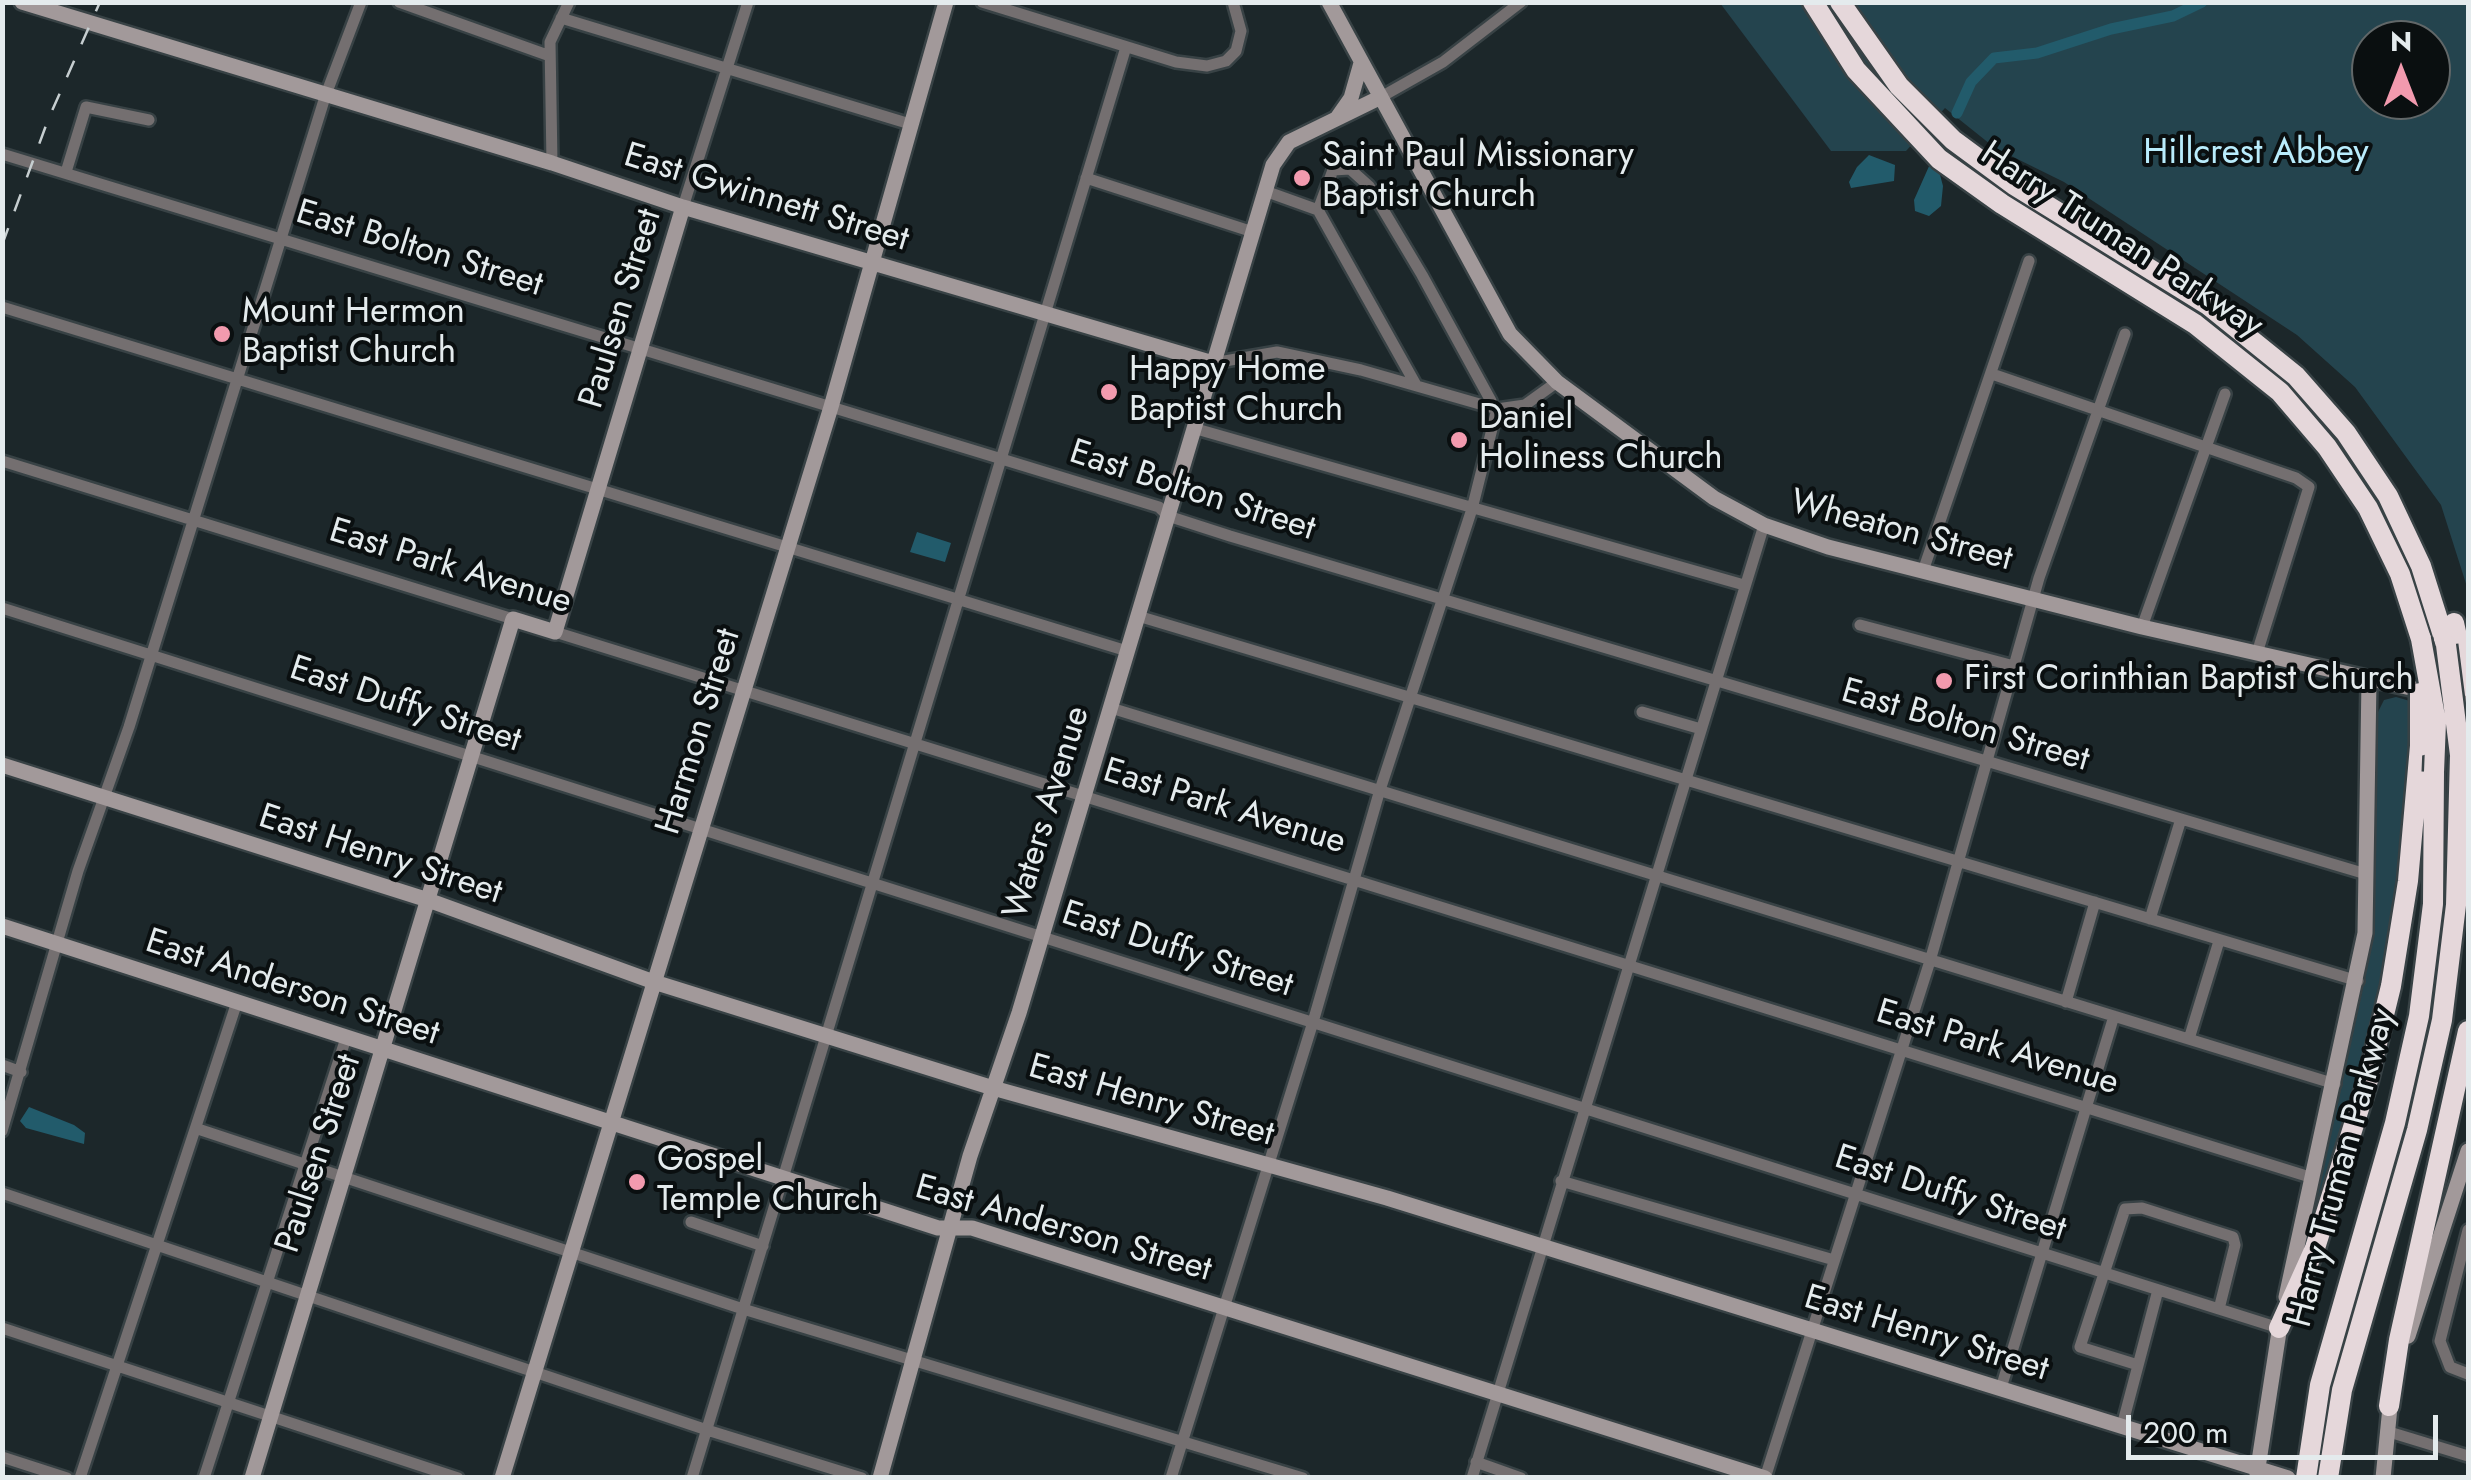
<!DOCTYPE html>
<html>
<head>
<meta charset="utf-8">
<style>
  body { margin:0 }
  #map { position:relative; width:2471px; height:1480px; overflow:hidden; background:#1c272a; font-family:Jost,sans-serif }
  canvas { display:block }
  .frame { position:absolute; inset:0; border:5px solid #e4ebed; pointer-events:none }
  .north { position:absolute; left:2351px; top:20px; width:100px; height:100px; box-sizing:border-box; background:#0a0f10; border:2px solid #616768; border-radius:50%; rotate:0deg; font-size:28px; font-weight:700; line-height:40px; text-align:center; color:#e4ebed }
  .north::after { content:''; display:block; margin:auto; width:35px; height:45px; background:#f29aae; clip-path:polygon(50% 0,100% 100%,50% 72%,0 100%) }
  .scale { position:absolute; left:2126px; top:1415px; width:312px; height:45px; box-sizing:border-box; border:5px solid #e4ebed; border-top:0; padding-left:12px; font-size:30px; line-height:35px; white-space:nowrap; color:#e4ebed; -webkit-text-stroke:8px #0a0f10; paint-order:stroke }
</style>
</head>
<body>
<div id="map">
<canvas width="2471" height="1480"></canvas>
<div class="frame"></div>
<div class="north">N</div>
<div class="scale">200 m</div>
</div>
<script>
const c = document.querySelector('canvas').getContext('2d');
c.lineJoin = 'round';
function fill(path, color) {
  c.fillStyle = color;
  c.fill(path, 'evenodd');
}
function toPath(rows) {
  const path = new Path2D();
  for (const r of rows) {
    path.moveTo(r[0], r[1]);
    for (let i = 2; i < r.length; i += 2) path.lineTo(r[i], r[i + 1]);
  }
  return path;
}
function strokePath(path, color, width, dash) {
  c.strokeStyle = color;
  c.lineWidth = width;
  c.lineCap = dash ? 'butt' : 'round';
  c.setLineDash(dash || []);
  c.stroke(path);
}
function label(font, color, halo, rows, align = 'center') {
  c.font = font + ' Jost,sans-serif';
  c.lineWidth = 8;
  c.setLineDash([]);
  c.textBaseline = 'middle';
  c.strokeStyle = halo;
  c.fillStyle = color;
  for (const [text, x, y, turn = 0] of rows) {
    c.save();
    c.translate(x, y);
    c.rotate((+turn || 0) * Math.PI / 180);
    c.textAlign = isNaN(turn) ? turn : align;
    if (halo) c.strokeText(text, 0, 0);
    c.fillText(text, 0, 0);
    c.restore();
  }
}
fill(toPath([
  [1720,3,2468,3,2468,590,2441,505,2355,387,2297,335,2064,182,1995,148,1945,108,1906,151,1831,151],
  [2371,40,2431,40,2431,100,2371,100],
  [2396,697,2410,701,2411,742,2401,860,2382,985,2342,1136,2311,1221,2362,992,2370,931,2376,716,2384,700]
]), '#24444e');
fill(toPath([
  [1869,155,1895,165,1894,181,1851,188,1849,182,1857,167],
  [1930,164,1939,171,1943,186,1941,206,1929,216,1915,211,1914,200],
  [917,532,951,543,945,562,910,552],
  [29,1107,74,1125,85,1133,84,1144,26,1128,20,1121]
]), '#225b6b');
strokePath(toPath([
  [1957,113,1971,82,1994,58,2037,53,2111,29,2173,16,2202,2]
]), '#225b6b', 11);
const street = toPath([
  [399,2,550,56],
  [982,2,1176,62,1207,66,1226,61,1236,51,1241,31,1233,2],
  [561,18,910,124],
  [1381,97,1443,62,1521,2],
  [2,154,1159,507,1168,516,1230,536,2366,874],
  [552,163,550,42,569,2],
  [66,172,86,107,149,120],
  [1086,178,1253,232],
  [1265,191,1318,210,1416,385],
  [683,207,748,2],
  [1318,210,1333,170,1350,169,1369,186,1422,275,1491,401,1491,407],
  [2,307,1127,651],
  [1213,363,1277,352,1361,370,1497,409,1525,405,1557,382],
  [1992,374,2296,478,2309,487,2257,653],
  [1193,428,1744,585],
  [2,461,513,619],
  [1923,571,2029,261],
  [2,608,2279,1328],
  [1138,616,2358,981],
  [1860,625,2014,666],
  [2142,627,2225,394],
  [555,632,2313,1178],
  [1111,708,2335,1084],
  [1642,712,1701,729],
  [2150,919,2181,819],
  [2066,1002,2095,902],
  [2189,1039,2219,941],
  [2,1065,21,1072],
  [198,1129,743,1309,1303,1478],
  [2,1131,78,871,129,727,325,97,361,2],
  [1561,1181,1834,1260],
  [2,1193,707,1430,862,1478],
  [691,1222,763,1246],
  [2468,1230,2440,1341,2450,1367,2468,1374],
  [2,1328,458,1478],
  [2138,1365,2080,1347,2125,1209,2142,1208,2233,1237,2235,1245,2219,1309],
  [2001,1388,2114,1016],
  [2122,1426,2158,1290],
  [2386,1431,2468,1456],
  [2,1457,67,1478],
  [1476,1462,1521,1478],
  [80,1478,237,1002],
  [204,1478,346,1038],
  [692,1478,1126,47],
  [1171,1478,1313,1022,1379,793,1472,509,1497,409],
  [1472,1478,1764,525],
  [1765,1478,1930,961,2039,578,2125,334]
]);
const secondary = toPath([
  [22,2,552,163,683,207,1213,363],
  [1329,2,1510,334,1557,382,1714,498,1764,525,1828,547,2142,627,2468,701],
  [1337,118,1351,98,1361,63],
  [2,765,428,900,654,982,993,1088,1387,1198,2288,1478],
  [2,926,938,1228,972,1228,1765,1478],
  [2286,1297,2365,933,2369,680],
  [2408,1336,2468,1151],
  [2257,1474,2281,1319],
  [252,1478,513,619,555,632,683,207],
  [502,1478,831,407,946,2],
  [880,1478,970,1156,1019,1013,1273,165,1289,142,1381,97],
  [2383,1478,2391,1397]
]);
const highway = toPath([
  [1813,2,1856,70,1939,159,2002,204,2195,324,2280,392,2327,447,2368,508,2400,574,2421,639],
  [1840,2,1899,86,1953,140,2014,185,2208,305,2296,376,2346,433,2388,496,2421,566,2446,645],
  [2454,623,2468,686],
  [2279,1328,2315,1248,2368,1080,2391,986,2408,881,2420,746],
  [2389,1406,2399,1340,2468,1031],
  [2306,1478,2320,1385,2395,1123,2419,1016,2433,904,2434,772],
  [2328,1478,2342,1390,2417,1130,2442,1020,2456,905,2460,755]
]);
strokePath(street, '#384245', 16);
strokePath(secondary, '#384245', 20);
strokePath(highway, '#384245', 25);
strokePath(street, '#746f70', 11);
strokePath(secondary, '#a2999a', 15);
strokePath(highway, '#e5d7da', 20);
strokePath(toPath([
  [2,245,48,120,100,2]
]), '#c6ced0', 2.5, [18, 18]);
const highwayBridge = toPath([
  [2421,639,2436,722,2434,772],
  [2446,645,2460,755],
  [2420,693,2420,746]
]);
strokePath(highwayBridge, '#384245', 25, []);
strokePath(highwayBridge, '#e5d7da', 20);
for (const [x, y, r, color] of [
  [1302,178,10,"#f29aae"],
  [222,334,10,"#f29aae"],
  [1109,392,10,"#f29aae"],
  [1459,440,10,"#f29aae"],
  [1944,681,10,"#f29aae"],
  [637,1182,10,"#f29aae"]
]) {
  const dot = new Path2D();
  dot.arc(x, y, r, 0, 2 * Math.PI);
  c.fillStyle = color;
  c.fill(dot);
  strokePath(dot, '#0a0f10', 4);
}
label('35px', '#b9ecfc', '#0a0f10', [
  ["Hillcrest Abbey",2256,155]
]);
label('35px', '#e4ebed', '#0a0f10', [
  ["Saint Paul Missionary",1322,158],
  ["Baptist Church",1322,198],
  ["Mount Hermon",242,314],
  ["Baptist Church",242,354],
  ["Happy Home",1129,372],
  ["Baptist Church",1129,412],
  ["Daniel",1479,420],
  ["Holiness Church",1479,460],
  ["First Corinthian Baptist Church",1964,681],
  ["Gospel",657,1162],
  ["Temple Church",657,1202]
], 'left');
label('35px', '#e4ebed', '#0a0f10', [
  ["East Gwinnett Street",766,199,17],
  ["Harry Truman Parkway",2121,241,33],
  ["East Bolton Street",419,250,17],
  ["Paulsen Street",622,309,-73],
  ["East Bolton Street",1192,492,18],
  ["Wheaton Street",1901,532,15],
  ["East Park Avenue",450,568,17],
  ["East Duffy Street",405,706,18],
  ["East Bolton Street",1965,727,16],
  ["Harmon Street",700,732,-73],
  ["East Park Avenue",1224,808,17],
  ["Waters Avenue",1048,813,-73],
  ["East Henry Street",380,856,18],
  ["East Duffy Street",1177,951,18],
  ["East Anderson Street",292,989,18],
  ["East Park Avenue",1997,1049,17],
  ["East Henry Street",1151,1102,16],
  ["Paulsen Street",320,1154,-72],
  ["Harry Truman Parkway",2343,1168,-75],
  ["East Duffy Street",1950,1195,18],
  ["East Anderson Street",1063,1230,16],
  ["East Henry Street",1926,1335,17]
]);
</script>
</body>
</html>
